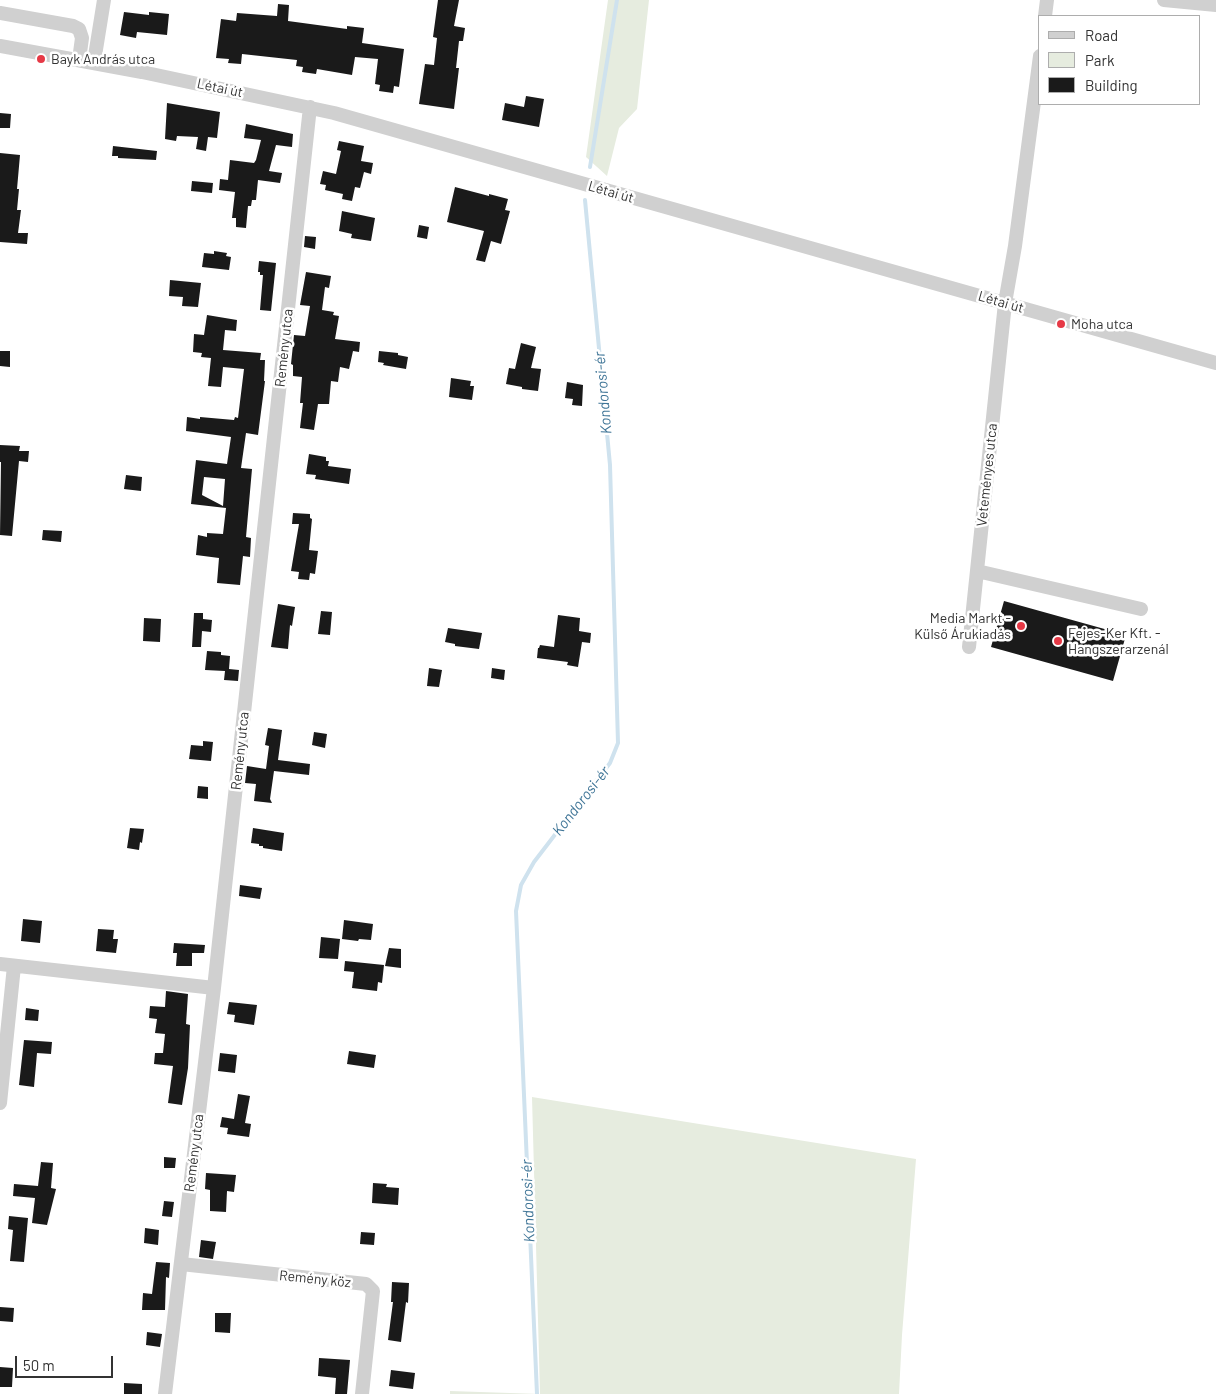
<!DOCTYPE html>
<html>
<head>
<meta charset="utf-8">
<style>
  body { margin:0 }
  #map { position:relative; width:1216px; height:1394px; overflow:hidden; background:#fff; font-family:Barlow,sans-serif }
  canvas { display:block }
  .legend { position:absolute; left:1038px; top:15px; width:162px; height:90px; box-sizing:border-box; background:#fff; border:1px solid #adadad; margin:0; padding:6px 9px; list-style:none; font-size:15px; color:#333 }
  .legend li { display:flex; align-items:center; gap:10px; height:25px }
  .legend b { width:25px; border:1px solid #adadad }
  .scale { position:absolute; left:15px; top:1356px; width:98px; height:22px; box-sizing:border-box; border:2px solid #333; border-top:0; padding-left:6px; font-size:15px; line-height:18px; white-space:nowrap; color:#333; -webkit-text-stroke:4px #fff; paint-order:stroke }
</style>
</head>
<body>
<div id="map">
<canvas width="1216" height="1394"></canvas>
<ul class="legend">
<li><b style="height:6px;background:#d0d0d0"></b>Road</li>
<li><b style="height:14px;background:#e6ecdf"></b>Park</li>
<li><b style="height:14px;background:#1a1a1a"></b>Building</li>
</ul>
<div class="scale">50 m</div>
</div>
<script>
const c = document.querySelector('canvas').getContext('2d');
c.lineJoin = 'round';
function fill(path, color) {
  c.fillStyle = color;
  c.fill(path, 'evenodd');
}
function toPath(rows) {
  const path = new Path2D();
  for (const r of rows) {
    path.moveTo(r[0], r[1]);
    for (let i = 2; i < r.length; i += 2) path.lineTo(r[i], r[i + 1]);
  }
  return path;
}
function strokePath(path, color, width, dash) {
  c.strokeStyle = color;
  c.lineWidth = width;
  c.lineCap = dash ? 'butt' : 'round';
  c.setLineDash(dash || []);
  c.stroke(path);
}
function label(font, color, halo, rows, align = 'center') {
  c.font = font + ' Barlow,sans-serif';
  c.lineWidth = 5;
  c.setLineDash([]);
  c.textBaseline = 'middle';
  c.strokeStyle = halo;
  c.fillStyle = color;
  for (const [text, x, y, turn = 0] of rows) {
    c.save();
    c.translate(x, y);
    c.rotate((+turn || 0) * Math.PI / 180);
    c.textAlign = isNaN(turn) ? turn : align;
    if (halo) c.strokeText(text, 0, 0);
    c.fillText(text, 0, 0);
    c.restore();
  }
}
fill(toPath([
  [608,0,649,0,637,109,619,128,607,176,586,157],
  [532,1097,916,1159,902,1335,899,1394,450,1394,450,1391,540,1394]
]), '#e6ecdf');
strokePath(toPath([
  [590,167,617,0],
  [537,1394,516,911,521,885,534,862,610,763,618,743,610,465,585,200]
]), '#cfe2ee', 4);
fill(toPath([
  [438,0,459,0,454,26,465,28,463,41,459,41,456,68,459,68,454,109,419,104,425,64,434,65,437,38,433,37],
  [278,4,289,5,288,21,347,29,347,26,364,28,362,43,404,49,399,87,394,86,393,93,379,91,380,85,375,84,378,59,355,57,352,75,317,69,316,74,302,72,303,67,296,66,297,60,242,54,241,64,228,63,229,59,216,58,221,19,236,21,237,13,277,16],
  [124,12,149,15,149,12,169,14,167,35,137,32,136,38,120,35],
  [526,96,544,99,539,127,502,120,505,103,524,107],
  [167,103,220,112,217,138,208,137,206,151,196,149,198,137,177,136,176,141,165,139],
  [0,113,11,114,10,128,0,128],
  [246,124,293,134,292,147,276,145,269,171,282,173,280,183,258,180,256,200,252,200,251,206,248,206,246,228,236,227,236,218,232,218,235,192,219,190,220,179,228,180,230,160,254,163,256,160,261,140,244,138],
  [339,141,364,146,361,161,373,163,371,174,364,172,360,188,355,187,352,201,342,199,343,194,325,190,326,185,320,184,323,171,336,174,341,151,337,150],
  [113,146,157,151,156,160,118,158,118,156,112,156],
  [0,153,20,155,17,189,19,189,17,210,21,210,18,233,28,233,27,244,0,242],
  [192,181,213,183,212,193,191,191],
  [455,187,489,196,489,194,508,199,505,210,510,211,501,244,491,241,485,262,476,260,484,231,447,222],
  [342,211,375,218,371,241,351,238,352,234,339,231],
  [419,225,429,227,427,239,417,237],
  [305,236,316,237,315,249,304,247],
  [214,251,227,253,226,256,231,257,229,270,202,267,204,253,214,254],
  [259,261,276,263,271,311,260,310,263,275,260,275,260,272,258,272],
  [306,272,331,276,329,288,325,287,322,310,334,312,333,315,339,316,335,339,360,342,359,352,353,351,349,369,340,367,338,382,331,381,329,404,318,404,314,430,300,428,303,403,300,403,302,377,293,376,293,365,291,364,294,335,305,336,310,306,300,305],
  [170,280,201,283,198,307,182,306,183,297,169,296],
  [207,315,237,320,236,331,225,330,223,350,261,353,260,360,265,360,264,381,265,381,258,435,246,433,241,468,252,469,246,537,251,538,250,557,243,556,240,585,217,583,219,558,196,555,198,535,207,537,207,533,223,534,226,508,191,504,196,460,227,464,231,437,186,431,187,417,200,419,200,417,234,420,235,417,238,418,244,369,223,367,221,387,208,386,211,358,201,357,202,353,193,352,194,334,204,335],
  [204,477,225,479,223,506,202,495],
  [521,343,536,347,531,368,541,369,538,391,522,389,522,387,506,384,509,368,515,369],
  [0,351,10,351,10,367,0,366],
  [379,351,398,353,398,355,408,357,406,369,383,365,384,363,378,362],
  [451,378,471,381,470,386,474,386,472,400,449,397],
  [567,382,583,385,582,406,572,405,573,399,565,398],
  [0,445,20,446,19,451,29,451,28,462,19,461,12,536,0,535,1,462,0,462],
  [309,454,326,457,326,461,329,461,328,466,351,469,349,484,315,479,316,475,306,474],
  [126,475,142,477,141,491,124,489],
  [293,513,310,514,310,518,312,519,309,550,318,551,315,574,310,573,309,580,298,579,299,572,291,571,299,524,292,524],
  [43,530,62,531,61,542,42,540],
  [1004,601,1126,635,1113,681,991,647],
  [278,604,295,607,292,626,290,625,288,649,271,647],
  [321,611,332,612,330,635,318,634],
  [194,613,203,613,203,619,212,620,211,632,202,631,201,647,192,647],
  [558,615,580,618,579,631,591,633,590,643,582,642,578,667,567,665,568,662,537,658,538,648,539,648,540,645,554,647],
  [144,618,161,619,160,642,143,641],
  [448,628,482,633,479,649,455,646,455,644,445,642],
  [207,651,221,652,221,655,230,656,229,669,239,670,238,681,224,680,225,671,205,670],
  [429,668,442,670,439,687,427,686],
  [492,668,505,670,504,680,491,678],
  [268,728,282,730,278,760,310,764,309,775,274,771,270,799,272,803,254,801,256,784,245,783,247,766,266,769,269,746,265,745],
  [314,732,327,734,325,748,312,745],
  [203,741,213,742,211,761,189,759,191,745,203,746],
  [198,786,208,787,208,799,197,798],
  [130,828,144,829,142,843,140,842,139,850,127,848],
  [253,828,284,833,282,851,263,848,263,846,259,846,259,844,251,843],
  [240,885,262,888,260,899,239,896],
  [23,919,42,921,40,943,21,941],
  [344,920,373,924,371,940,359,939,358,941,342,939],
  [98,929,114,930,113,939,118,939,116,953,96,951],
  [321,937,340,939,338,959,319,958],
  [174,943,205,945,204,953,192,953,192,966,176,966,177,953,173,953],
  [389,948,401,949,401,968,385,966],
  [345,961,384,965,382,983,378,982,377,991,352,988,354,972,344,971],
  [166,991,188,994,186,1024,190,1025,188,1068,182,1105,168,1103,173,1066,154,1064,155,1053,163,1053,165,1034,155,1033,157,1019,149,1018,150,1006,165,1007],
  [229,1002,257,1005,254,1025,234,1022,235,1015,227,1014],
  [26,1008,39,1010,38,1021,25,1020],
  [24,1040,52,1042,51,1054,37,1053,34,1087,19,1085],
  [349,1051,376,1055,374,1068,347,1064],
  [220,1053,237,1055,235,1073,218,1071],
  [238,1094,250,1096,245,1123,251,1124,249,1137,227,1134,228,1128,220,1127,222,1117,234,1119],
  [164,1157,176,1158,175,1168,164,1168],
  [41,1162,53,1163,51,1188,56,1189,47,1225,32,1223,35,1198,13,1196,14,1184,38,1186],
  [206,1173,236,1175,234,1192,227,1191,226,1212,210,1211,210,1190,205,1189],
  [373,1183,387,1184,386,1187,399,1188,398,1205,372,1203],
  [164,1201,174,1202,172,1217,162,1216],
  [9,1216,28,1218,24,1262,10,1261,13,1230,8,1229],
  [145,1228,159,1230,158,1245,144,1243],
  [361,1232,375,1233,374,1245,360,1244],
  [201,1240,216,1242,213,1259,199,1257],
  [156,1262,170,1263,169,1278,166,1277,165,1310,142,1310,143,1293,152,1294],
  [392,1282,409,1283,408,1303,406,1302,401,1342,388,1340,393,1302,391,1302],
  [0,1307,14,1308,13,1322,0,1321],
  [215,1313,231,1313,230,1333,215,1332],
  [147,1332,162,1334,160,1347,146,1345],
  [319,1358,350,1360,347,1394,335,1394,336,1378,318,1376],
  [0,1367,13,1368,12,1387,0,1387],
  [391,1370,415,1373,413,1389,389,1386],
  [124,1383,142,1384,142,1394,124,1394]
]), '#1a1a1a');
strokePath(toPath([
  [1164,0,1216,5],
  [0,13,73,26,79,29,82,38,79,60],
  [1045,16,1047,0],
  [0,46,142,72,334,113,1216,363],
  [94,62,104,0],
  [977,571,1141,609],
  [969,647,1005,303,1015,246,1040,56],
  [0,964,214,988],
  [0,1103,14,966],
  [181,1264,366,1284,373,1291,362,1394],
  [165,1394,214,988,310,107]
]), '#d0d0d0', 14);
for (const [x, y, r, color] of [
  [41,59,5,"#e63946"],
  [1061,324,5,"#e63946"],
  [1021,626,5,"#e63946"],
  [1058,641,5,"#e63946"]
]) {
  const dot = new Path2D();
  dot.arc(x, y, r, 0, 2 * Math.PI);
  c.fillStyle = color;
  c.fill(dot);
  strokePath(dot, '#fff', 2);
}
label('14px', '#333', '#fff', [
  ["Bayk András utca",51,59],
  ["Moha utca",1071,324],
  ["Media Markt -",1011,618,"right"],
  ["Külső Árukiadás",1011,634,"right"],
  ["Fejes-Ker Kft. -",1068,633],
  ["Hangszerarzenál",1068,649]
], 'left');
label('14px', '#333', '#fff', [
  ["Létai út",220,88,12],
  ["Létai út",611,192,16],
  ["Létai út",1001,302,16],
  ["Remény utca",284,348,-84],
  ["Veteményes utca",987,475,-84],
  ["Remény utca",240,751,-84],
  ["Remény utca",194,1153,-83],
  ["Remény köz",315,1279,6]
]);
label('italic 15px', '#3f7597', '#fff', [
  ["Kondorosi-ér",603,393,-95],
  ["Kondorosi-ér",581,801,-52],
  ["Kondorosi-ér",528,1201,-92]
]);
</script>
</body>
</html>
